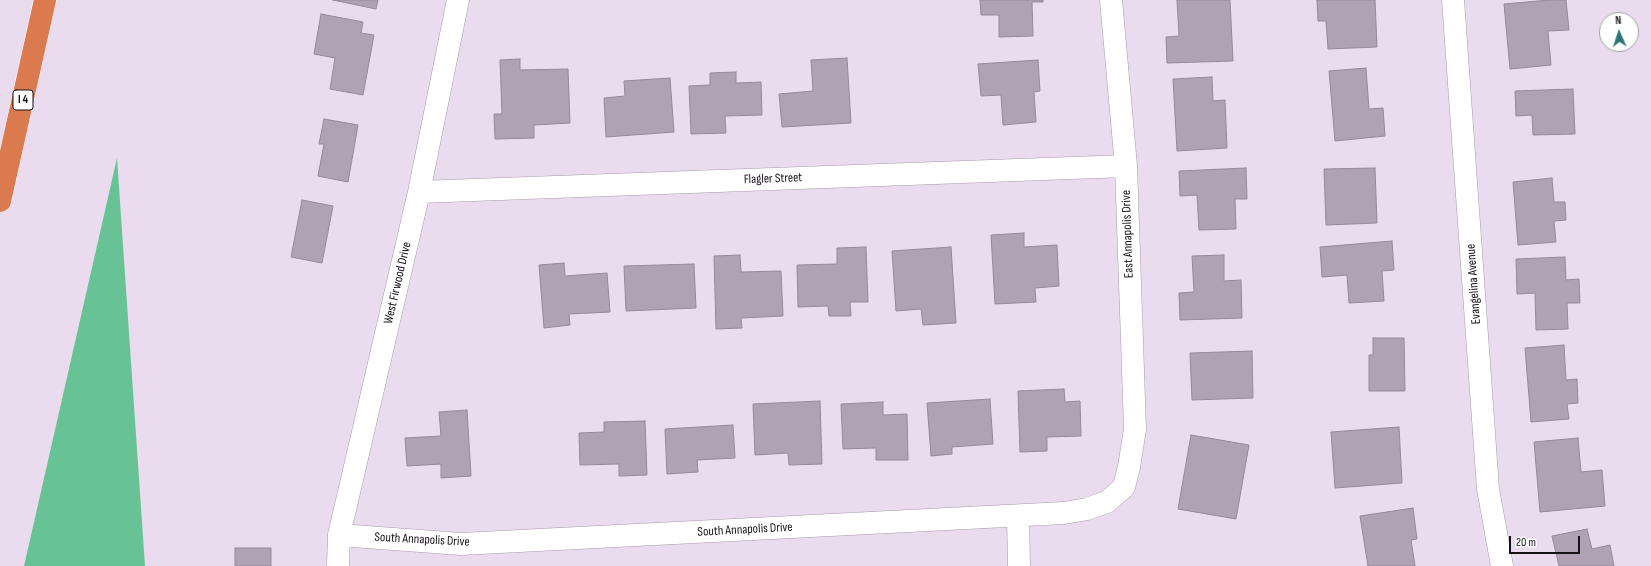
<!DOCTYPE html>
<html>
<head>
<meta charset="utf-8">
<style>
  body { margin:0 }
  #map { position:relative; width:1651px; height:566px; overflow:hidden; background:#eadcee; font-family:"Sofia Sans Condensed",sans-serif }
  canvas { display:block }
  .north { position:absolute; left:1599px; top:12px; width:40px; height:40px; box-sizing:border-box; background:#fff; border:1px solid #a2a0a2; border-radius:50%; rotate:357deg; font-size:11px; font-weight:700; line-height:16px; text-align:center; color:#161117 }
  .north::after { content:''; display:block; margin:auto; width:14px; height:18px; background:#2c7676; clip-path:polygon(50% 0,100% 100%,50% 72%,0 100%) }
  .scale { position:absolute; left:1509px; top:536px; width:71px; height:18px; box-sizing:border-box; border:2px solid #161117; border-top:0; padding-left:5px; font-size:12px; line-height:14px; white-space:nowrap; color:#161117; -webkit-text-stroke:3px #fff; paint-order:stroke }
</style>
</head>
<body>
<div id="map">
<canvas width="1651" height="566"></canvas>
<div class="north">N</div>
<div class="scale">20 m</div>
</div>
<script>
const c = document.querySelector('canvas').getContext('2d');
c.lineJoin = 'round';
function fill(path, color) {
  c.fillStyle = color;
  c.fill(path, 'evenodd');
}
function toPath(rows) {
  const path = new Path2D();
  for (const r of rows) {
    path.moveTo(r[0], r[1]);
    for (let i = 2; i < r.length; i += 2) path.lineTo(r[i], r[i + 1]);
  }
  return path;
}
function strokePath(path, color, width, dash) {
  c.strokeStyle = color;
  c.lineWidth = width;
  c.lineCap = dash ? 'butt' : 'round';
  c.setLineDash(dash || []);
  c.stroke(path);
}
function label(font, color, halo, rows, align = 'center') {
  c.font = font + ' "Sofia Sans Condensed",sans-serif';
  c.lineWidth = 3.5;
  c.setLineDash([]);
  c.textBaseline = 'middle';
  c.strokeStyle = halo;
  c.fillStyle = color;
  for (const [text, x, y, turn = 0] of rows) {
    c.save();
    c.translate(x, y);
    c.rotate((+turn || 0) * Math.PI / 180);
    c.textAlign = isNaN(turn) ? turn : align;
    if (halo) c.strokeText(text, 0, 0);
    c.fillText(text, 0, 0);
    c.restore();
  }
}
fill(toPath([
  [117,158,145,566,24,566]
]), '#67c295');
const building = toPath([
  [333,0,378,0,376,9,333,0],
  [980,0,1043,0,1043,2,1032,2,1033,36,999,37,999,15,981,15,980,0],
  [1177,0,1230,0,1233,61,1167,63,1166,37,1179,36,1177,0],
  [1317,0,1375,0,1377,47,1328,49,1326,21,1318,21,1317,0],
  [1549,0,1566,0,1569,30,1548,31,1551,65,1510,69,1504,4,1549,0],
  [321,14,363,22,361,33,374,35,363,95,330,89,335,58,314,54,321,14],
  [847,58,851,123,782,127,779,94,813,91,811,60,847,58],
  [520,59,520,70,568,69,570,123,534,125,534,138,495,139,494,114,502,114,500,60,520,59],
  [1038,60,1040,91,1034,92,1036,122,1003,125,1001,95,981,96,978,64,1038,60],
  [1366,68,1369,109,1383,108,1385,136,1335,141,1329,71,1366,68],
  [736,72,736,83,761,82,762,115,725,116,726,133,691,134,689,86,710,85,710,73,736,72],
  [1212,77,1213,101,1225,100,1227,148,1177,151,1173,79,1212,77],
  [670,78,674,132,606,137,604,98,625,96,624,81,670,78],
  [1573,89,1575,134,1533,135,1532,115,1516,116,1515,91,1573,89],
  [324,119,358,125,348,182,318,176,324,144,319,144,324,119],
  [1246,168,1247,199,1235,199,1236,229,1199,230,1197,195,1180,196,1179,171,1246,168],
  [1375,168,1377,223,1326,225,1324,169,1375,168],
  [1552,178,1554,202,1565,202,1566,220,1554,221,1556,242,1518,245,1513,182,1552,178],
  [302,200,333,206,322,263,291,257,302,200],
  [1024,233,1024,247,1057,245,1059,286,1035,288,1036,302,995,304,991,235,1024,233],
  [1392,241,1394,270,1382,271,1384,301,1349,303,1347,275,1322,277,1320,247,1392,241],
  [866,247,868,302,850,302,851,316,829,316,828,306,798,307,797,265,837,264,837,248,866,247],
  [951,247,956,323,923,325,921,309,896,311,892,251,951,247],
  [740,255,741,272,781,271,783,316,741,318,742,328,716,329,714,256,740,255],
  [1224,255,1224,281,1241,280,1242,318,1180,320,1179,293,1194,292,1192,256,1224,255],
  [1565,257,1566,280,1579,279,1580,303,1567,303,1568,329,1536,330,1535,293,1517,294,1516,259,1565,257],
  [564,263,565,276,607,273,610,312,569,314,570,325,544,328,539,265,564,263],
  [694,264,696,308,626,311,624,266,694,264],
  [1373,338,1404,338,1405,391,1369,391,1369,355,1373,355,1373,338],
  [1564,345,1566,380,1577,379,1578,403,1567,404,1569,419,1531,422,1525,348,1564,345],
  [1252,351,1253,398,1192,400,1190,353,1252,351],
  [1064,389,1065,402,1080,401,1081,436,1047,437,1047,451,1020,452,1018,391,1064,389],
  [990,399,993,444,952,447,952,454,931,456,927,403,990,399],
  [820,401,822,464,789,465,788,453,755,455,753,404,820,401],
  [883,402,883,415,907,414,908,460,876,460,876,448,843,449,841,404,883,402],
  [467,410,471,476,441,478,441,464,407,466,405,438,441,436,439,412,467,410],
  [645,421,647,475,619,476,619,464,580,465,579,433,604,432,604,422,645,421],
  [733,425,735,458,697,460,698,472,667,474,665,429,733,425],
  [1399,427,1402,483,1335,488,1331,432,1399,427],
  [1191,435,1249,445,1236,519,1178,509,1191,435],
  [1578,438,1581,472,1602,470,1605,506,1540,512,1534,442,1578,438],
  [1413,508,1417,539,1411,540,1415,566,1368,566,1360,516,1413,508],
  [1587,529,1592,549,1610,545,1614,566,1559,566,1552,536,1587,529],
  [235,548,271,548,271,566,235,566,235,548]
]);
fill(building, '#afa2b4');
strokePath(building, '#958999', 1);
const street = toPath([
  [1453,0,1488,489,1502,566],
  [419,192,1126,166],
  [1018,516,1019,566],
  [339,535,461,544,1064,513,1087,509,1107,502,1124,487,1129,467,1135,429,1126,166,1111,0],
  [338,566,339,535,419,192,458,0]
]);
const highway = toPath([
  [0,201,45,0]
]);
strokePath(street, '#a699aa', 23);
strokePath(highway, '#fff', 23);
strokePath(street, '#fff', 22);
strokePath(highway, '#da7a4e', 22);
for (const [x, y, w] of [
  [23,100,20]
]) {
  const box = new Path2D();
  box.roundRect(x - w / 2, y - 10, w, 20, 3);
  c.fillStyle = '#fff';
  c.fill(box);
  strokePath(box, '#161117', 1);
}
label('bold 12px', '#161117', null, [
  ["I 4",23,100]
]);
label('13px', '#161117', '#fff', [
  ["Flagler Street",773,179,-2],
  ["East Annapolis Drive",1128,234,-92],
  ["West Firwood Drive",398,283,-77],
  ["Evangelina Avenue",1474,284,-94],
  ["South Annapolis Drive",745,530,-3],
  ["South Annapolis Drive",422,540,3]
]);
</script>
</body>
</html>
